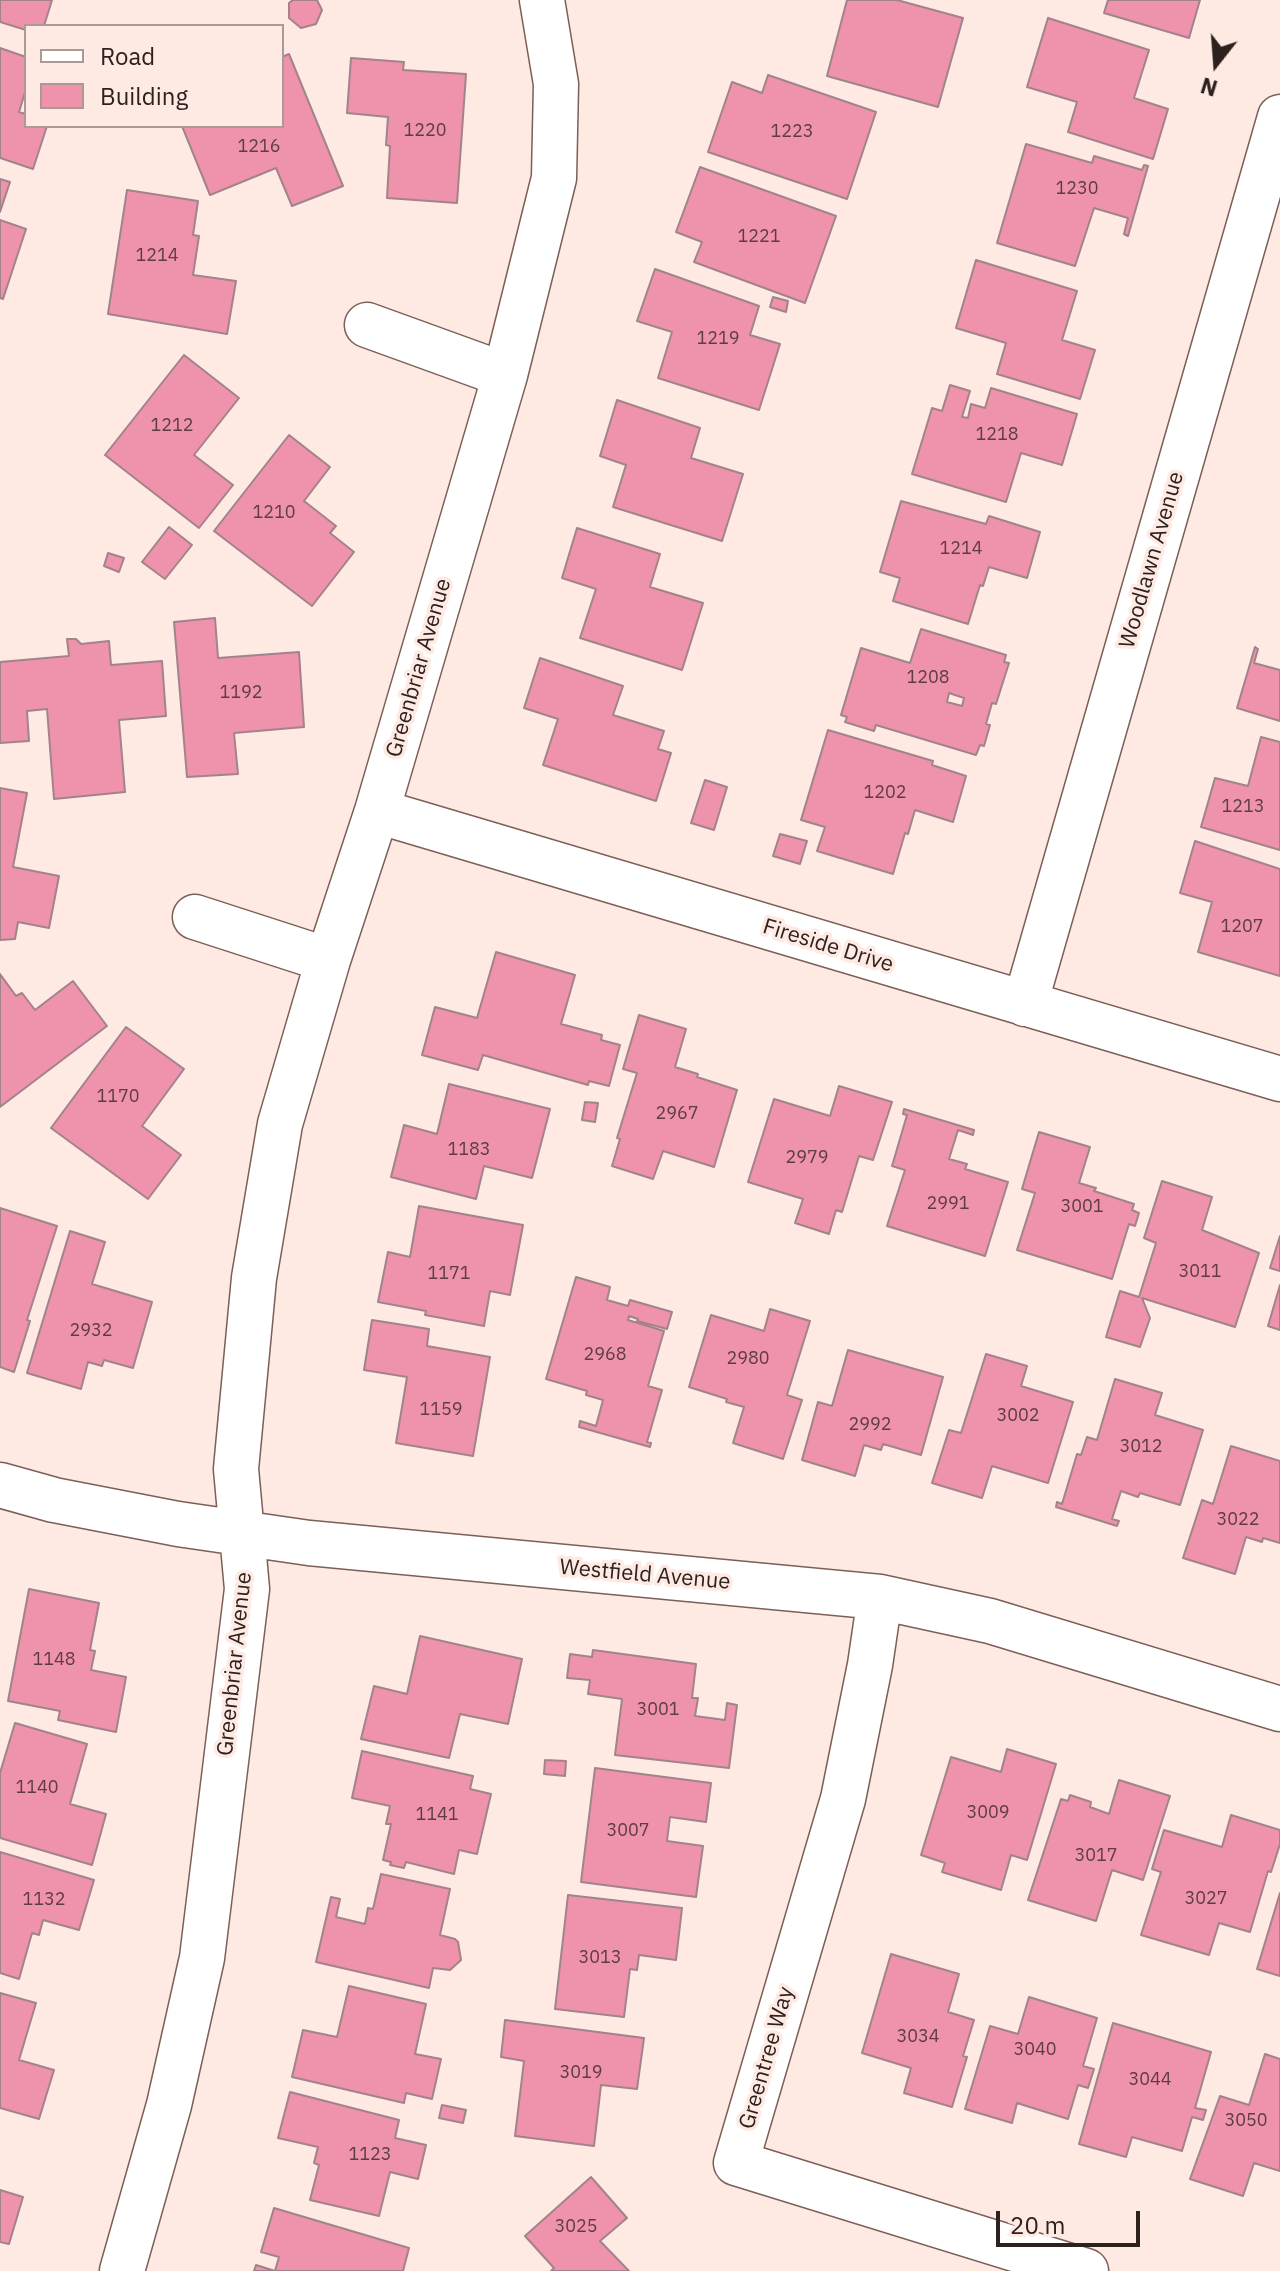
<!DOCTYPE html>
<html>
<head>
<meta charset="utf-8">
<style>
  body { margin:0 }
  #map { position:relative; width:1280px; height:2271px; overflow:hidden; background:#fee9e3; font-family:"IBM Plex Sans",sans-serif }
  canvas { display:block }
  .legend { position:absolute; left:24px; top:24px; width:260px; height:104px; box-sizing:border-box; background:#fee9e3; border:2px solid #aa9994; margin:0; padding:10px 14px; list-style:none; font-size:24px; color:#2d211e }
  .legend li { display:flex; align-items:center; gap:16px; height:40px }
  .legend b { width:40px; border:2px solid #aa9994 }
  .north { position:absolute; left:1176px; top:24px; width:80px; height:80px; -webkit-text-stroke:6px #fee9e3; paint-order:stroke; rotate:197deg; font-size:22px; font-weight:700; line-height:32px; text-align:center; color:#2d211e }
  .north::after { content:''; display:block; margin:auto; width:28px; height:36px; background:#2d211e; clip-path:polygon(50% 0,100% 100%,50% 72%,0 100%) }
  .scale { position:absolute; left:996px; top:2211px; width:144px; height:36px; box-sizing:border-box; border:4px solid #2d211e; border-top:0; padding-left:10px; font-size:24px; line-height:28px; white-space:nowrap; color:#2d211e; -webkit-text-stroke:6px #fee9e3; paint-order:stroke }
</style>
</head>
<body>
<div id="map">
<canvas width="1280" height="2271"></canvas>
<ul class="legend">
<li><b style="height:10px;background:#fff"></b>Road</li>
<li><b style="height:22px;background:#ef92ac"></b>Building</li>
</ul>
<div class="north">N</div>
<div class="scale">20 m</div>
</div>
<script>
const c = document.querySelector('canvas').getContext('2d');
c.lineJoin = 'round';
function fill(path, color) {
  c.fillStyle = color;
  c.fill(path, 'evenodd');
}
function toPath(rows) {
  const path = new Path2D();
  for (const r of rows) {
    path.moveTo(r[0], r[1]);
    for (let i = 2; i < r.length; i += 2) path.lineTo(r[i], r[i + 1]);
  }
  return path;
}
function strokePath(path, color, width, dash) {
  c.strokeStyle = color;
  c.lineWidth = width;
  c.lineCap = dash ? 'butt' : 'round';
  c.setLineDash(dash || []);
  c.stroke(path);
}
function label(font, color, halo, rows, align = 'center') {
  c.font = font + ' "IBM Plex Sans",sans-serif';
  c.lineWidth = 7;
  c.setLineDash([]);
  c.textBaseline = 'middle';
  c.strokeStyle = halo;
  c.fillStyle = color;
  for (const [text, x, y, turn = 0] of rows) {
    c.save();
    c.translate(x, y);
    c.rotate((+turn || 0) * Math.PI / 180);
    c.textAlign = isNaN(turn) ? turn : align;
    if (halo) c.strokeText(text, 0, 0);
    c.fillText(text, 0, 0);
    c.restore();
  }
}
const building = toPath([
  [0,0,52,0,44,26,26,26,26,30,0,22,0,0],
  [293,0,317,0,322,10,316,24,301,28,289,18,289,3,293,0],
  [847,0,897,0,963,18,938,107,827,76,847,0],
  [1108,0,1200,0,1189,38,1104,13,1108,0],
  [1048,18,1149,50,1134,98,1168,109,1153,159,1068,132,1077,102,1027,87,1048,18],
  [0,48,26,57,26,89,19,112,26,114,26,126,47,126,33,169,0,158,0,48],
  [289,54,343,186,292,206,276,168,210,195,182,126,282,126,282,57,289,54],
  [351,58,404,62,403,70,466,74,457,203,387,198,390,146,386,145,388,117,347,113,351,58],
  [768,75,876,112,847,199,708,152,732,82,762,93,768,75],
  [1026,144,1092,163,1094,156,1142,170,1144,165,1148,166,1128,236,1124,234,1128,218,1094,208,1075,266,997,243,1026,144],
  [700,167,836,216,805,303,694,262,702,242,676,232,700,167],
  [0,179,10,182,0,212,0,179],
  [127,190,198,201,193,235,199,236,193,275,236,281,227,334,108,314,127,190],
  [0,220,26,229,3,299,0,298,0,220],
  [976,260,1077,291,1062,340,1095,350,1080,399,997,374,1006,343,956,328,976,260],
  [655,269,759,306,750,335,780,344,759,410,658,378,672,332,637,321,655,269],
  [773,297,788,301,786,312,770,307,773,297],
  [184,355,239,398,194,455,233,485,199,528,105,455,184,355],
  [950,385,970,391,962,417,968,418,971,404,985,408,991,388,1077,414,1062,465,1021,453,1006,502,912,474,932,408,942,411,950,385],
  [617,400,700,428,691,458,743,474,722,541,613,507,626,465,600,456,617,400],
  [289,435,330,467,304,501,336,526,330,533,354,552,312,606,214,531,289,435],
  [901,501,986,524,989,516,1040,532,1027,578,989,567,983,586,980,585,968,624,893,601,900,578,880,572,901,501],
  [169,527,192,545,165,579,142,562,169,527],
  [577,528,660,554,650,587,703,603,682,670,580,638,596,589,562,578,577,528],
  [108,553,124,558,119,572,104,566,108,553],
  [215,618,218,658,299,652,304,727,234,733,238,774,187,777,174,622,215,618],
  [921,629,1006,655,1004,662,1009,663,996,704,992,703,986,724,990,725,984,746,980,745,976,755,876,725,874,731,845,722,847,717,841,715,861,648,910,663,921,629],
  [949,693,964,698,962,706,947,702,949,693],
  [67,639,76,639,81,644,109,641,111,665,162,661,166,716,119,720,125,792,54,799,47,709,27,711,29,741,0,743,0,662,69,656,67,639],
  [1255,647,1258,649,1254,663,1280,670,1280,721,1237,708,1255,647],
  [540,658,623,686,613,715,664,731,658,749,671,753,656,801,543,765,558,719,524,708,540,658],
  [828,730,933,761,932,765,966,776,953,822,915,810,908,834,905,833,893,874,817,851,825,827,801,820,828,730],
  [1261,737,1280,742,1280,850,1201,827,1215,778,1248,786,1261,737],
  [705,780,727,787,714,830,691,823,705,780],
  [0,788,27,793,13,867,59,876,49,928,18,922,15,939,0,940,0,788],
  [780,834,807,841,800,864,773,856,780,834],
  [1195,841,1280,869,1280,976,1198,952,1212,902,1180,893,1195,841],
  [496,952,575,975,561,1024,602,1035,601,1040,620,1045,609,1086,589,1081,588,1085,483,1055,478,1070,422,1055,435,1007,477,1018,496,952],
  [0,974,16,996,22,993,35,1010,73,981,107,1026,0,1107,0,974],
  [639,1015,686,1029,675,1067,698,1074,697,1077,737,1090,714,1167,663,1151,653,1179,612,1166,620,1139,617,1138,637,1073,623,1069,639,1015],
  [126,1027,184,1069,142,1126,181,1155,148,1199,51,1128,126,1027],
  [449,1084,550,1109,532,1178,484,1166,476,1199,391,1177,404,1125,437,1134,449,1084],
  [839,1086,892,1102,873,1160,859,1156,842,1212,836,1210,829,1234,795,1223,803,1199,748,1182,774,1099,830,1116,839,1086],
  [585,1102,598,1103,595,1122,582,1120,585,1102],
  [904,1109,974,1130,973,1135,958,1130,949,1159,967,1164,965,1169,1008,1182,985,1256,887,1226,905,1170,892,1166,907,1115,903,1114,904,1109],
  [1039,1132,1090,1147,1079,1183,1096,1188,1094,1191,1134,1204,1132,1210,1139,1213,1135,1226,1129,1224,1112,1279,1017,1250,1035,1193,1022,1189,1039,1132],
  [1162,1181,1212,1197,1202,1230,1259,1253,1235,1327,1142,1298,1150,1318,1140,1347,1106,1337,1120,1291,1139,1297,1156,1243,1144,1238,1162,1181],
  [419,1206,523,1225,510,1295,490,1291,484,1326,425,1315,426,1311,378,1302,388,1252,410,1257,419,1206],
  [0,1208,57,1226,27,1320,30,1321,14,1372,0,1367,0,1208],
  [70,1231,105,1242,92,1284,152,1302,133,1368,104,1360,102,1366,88,1362,81,1389,27,1373,70,1231],
  [1280,1236,1280,1271,1270,1268,1280,1236],
  [576,1277,610,1287,607,1300,628,1306,630,1300,672,1312,667,1329,637,1321,638,1319,629,1316,628,1320,664,1331,648,1386,662,1390,647,1442,651,1443,650,1447,579,1427,580,1421,596,1426,603,1400,586,1395,587,1391,546,1379,576,1277],
  [1280,1285,1280,1330,1268,1326,1280,1285],
  [770,1309,810,1321,787,1395,802,1400,783,1459,733,1443,744,1407,726,1402,727,1399,689,1387,711,1315,764,1331,770,1309],
  [372,1320,429,1329,427,1346,490,1357,473,1456,396,1443,407,1377,364,1370,372,1320],
  [848,1350,943,1377,921,1455,883,1444,881,1450,864,1445,855,1476,802,1460,818,1402,832,1406,848,1350],
  [986,1354,1027,1366,1021,1386,1073,1402,1048,1483,992,1466,982,1498,932,1483,949,1430,961,1433,986,1354],
  [1115,1379,1162,1393,1155,1415,1203,1430,1180,1505,1140,1493,1138,1497,1121,1491,1112,1519,1119,1521,1117,1526,1056,1507,1057,1502,1062,1504,1077,1454,1081,1455,1087,1437,1097,1440,1115,1379],
  [1231,1446,1280,1461,1280,1543,1263,1538,1262,1542,1246,1537,1235,1574,1183,1558,1202,1500,1213,1504,1231,1446],
  [29,1589,99,1603,90,1650,95,1651,91,1670,126,1677,116,1732,58,1720,60,1711,8,1701,29,1589],
  [420,1636,522,1659,508,1724,460,1714,449,1758,361,1739,374,1686,407,1694,420,1636],
  [593,1650,696,1664,692,1698,698,1698,695,1716,725,1720,727,1703,737,1705,729,1768,615,1755,622,1699,588,1694,590,1680,567,1678,570,1654,592,1657,593,1650],
  [15,1723,87,1744,70,1804,106,1814,92,1865,0,1838,0,1773,15,1723],
  [1007,1749,1056,1764,1027,1860,1011,1855,1001,1890,942,1872,945,1863,921,1855,951,1757,1001,1772,1007,1749],
  [362,1751,473,1776,470,1789,491,1794,477,1854,459,1850,454,1874,406,1862,404,1868,390,1865,391,1862,383,1860,391,1824,386,1824,390,1806,352,1798,362,1751],
  [545,1760,566,1761,565,1776,544,1774,545,1760],
  [595,1768,711,1783,706,1822,670,1817,667,1841,703,1846,696,1897,581,1882,595,1768],
  [1119,1780,1170,1796,1143,1880,1112,1870,1096,1921,1028,1900,1061,1799,1068,1801,1070,1795,1091,1802,1090,1807,1109,1814,1119,1780],
  [1231,1815,1280,1830,1280,1844,1271,1872,1268,1871,1250,1932,1219,1923,1209,1955,1141,1935,1161,1872,1152,1869,1164,1830,1222,1847,1231,1815],
  [0,1852,94,1880,79,1930,43,1920,39,1935,32,1933,19,1979,0,1973,0,1852],
  [381,1874,450,1889,440,1935,455,1939,458,1942,461,1960,450,1970,433,1968,429,1988,316,1962,331,1897,340,1899,336,1917,365,1924,368,1908,373,1909,381,1874],
  [1280,1893,1280,1976,1257,1969,1280,1893],
  [568,1895,682,1908,676,1960,639,1955,637,1970,630,1969,624,2017,555,2009,568,1895],
  [891,1954,959,1974,948,2012,974,2020,963,2056,967,2057,952,2107,904,2093,911,2068,862,2053,891,1954],
  [349,1986,426,2004,415,2054,441,2059,432,2099,406,2093,404,2103,292,2077,303,2030,337,2037,349,1986],
  [0,1993,36,2003,19,2060,54,2070,39,2119,0,2108,0,1993],
  [1029,1997,1097,2018,1083,2066,1094,2069,1088,2088,1078,2085,1068,2119,1017,2103,1012,2123,965,2109,990,2026,1018,2034,1029,1997],
  [505,2020,644,2038,637,2089,601,2085,594,2146,515,2136,524,2061,501,2057,505,2020],
  [1113,2023,1211,2052,1195,2108,1206,2110,1203,2120,1192,2117,1182,2151,1132,2137,1126,2157,1079,2144,1113,2023],
  [1265,2054,1280,2059,1280,2171,1254,2163,1243,2196,1190,2179,1220,2096,1249,2105,1265,2054],
  [290,2092,399,2120,395,2138,426,2145,418,2179,390,2172,379,2216,310,2200,319,2165,314,2163,318,2147,278,2138,290,2092],
  [442,2105,466,2110,463,2123,439,2118,442,2105],
  [591,2177,627,2218,600,2241,629,2271,551,2271,554,2268,525,2236,591,2177],
  [0,2190,23,2197,9,2244,0,2242,0,2190],
  [274,2208,409,2248,403,2271,254,2271,256,2265,275,2271,279,2257,261,2252,274,2208]
]);
fill(building, '#ef92ac');
strokePath(building, '#a2838b', 2);
const street = toPath([
  [367,325,505,375],
  [377,811,1280,1079],
  [195,917,328,960],
  [1025,1004,1280,117],
  [0,1485,54,1500,178,1524,309,1543,880,1597,990,1621,1280,1709],
  [880,1597,870,1665,843,1799,736,2163,1086,2271],
  [122,2271,169,2105,202,1958,247,1589,236,1469,254,1278,280,1124,328,960,377,811,505,375,554,178,556,84,542,0]
]);
strokePath(street, '#7c5f57', 47);
strokePath(street, '#fff', 44);
label('18px', '#5e3d42', null, [
  ["1220",425,131],
  ["1223",792,132],
  ["1216",259,147],
  ["1230",1077,189],
  ["1221",759,237],
  ["1214",157,256],
  ["1219",718,339],
  ["1212",172,426],
  ["1218",997,435],
  ["1210",274,513],
  ["1214",961,549],
  ["1208",928,678],
  ["1192",241,693],
  ["1202",885,793],
  ["1213",1243,807],
  ["1207",1242,927],
  ["1170",118,1097],
  ["2967",677,1114],
  ["1183",469,1150],
  ["2979",807,1158],
  ["2991",948,1204],
  ["3001",1082,1207],
  ["3011",1200,1272],
  ["1171",449,1274],
  ["2932",91,1331],
  ["2968",605,1355],
  ["2980",748,1359],
  ["1159",441,1410],
  ["3002",1018,1416],
  ["2992",870,1425],
  ["3012",1141,1447],
  ["3022",1238,1520],
  ["1148",54,1660],
  ["3001",658,1710],
  ["1140",37,1788],
  ["3009",988,1813],
  ["1141",437,1815],
  ["3007",628,1831],
  ["3017",1096,1856],
  ["3027",1206,1899],
  ["1132",44,1900],
  ["3013",600,1958],
  ["3034",918,2037],
  ["3040",1035,2050],
  ["3019",581,2073],
  ["3044",1150,2080],
  ["3050",1246,2121],
  ["1123",370,2155],
  ["3025",576,2227]
]);
label('22px', '#2d211e', '#fee9e3', [
  ["Woodlawn Avenue",1152,560,-74],
  ["Greenbriar Avenue",419,668,-74],
  ["Fireside Drive",828,946,17],
  ["Westfield Avenue",645,1575,5],
  ["Greenbriar Avenue",235,1664,-84],
  ["Greentree Way",767,2058,-74]
]);
</script>
</body>
</html>
